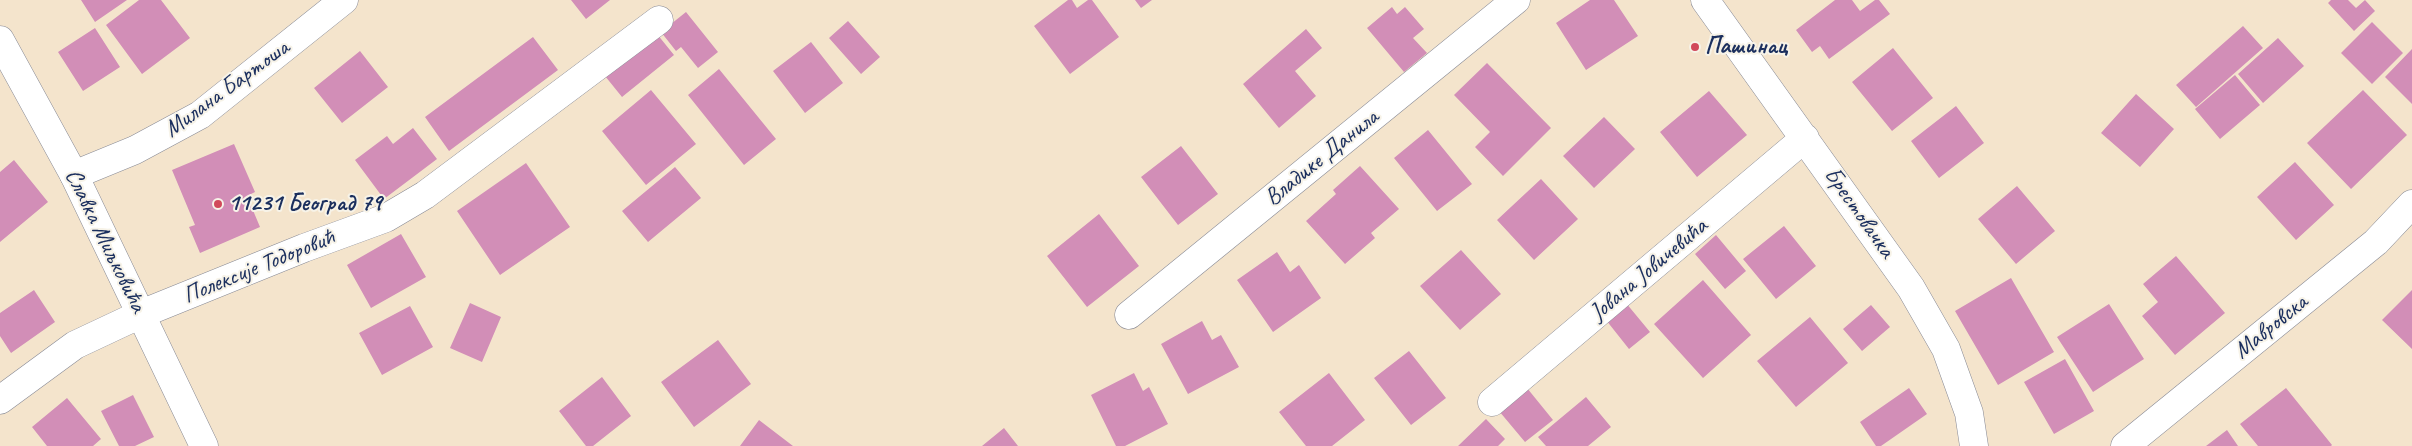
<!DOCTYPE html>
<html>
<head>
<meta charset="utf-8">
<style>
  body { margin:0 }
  canvas { display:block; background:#f4e4cc }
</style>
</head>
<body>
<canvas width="2412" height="446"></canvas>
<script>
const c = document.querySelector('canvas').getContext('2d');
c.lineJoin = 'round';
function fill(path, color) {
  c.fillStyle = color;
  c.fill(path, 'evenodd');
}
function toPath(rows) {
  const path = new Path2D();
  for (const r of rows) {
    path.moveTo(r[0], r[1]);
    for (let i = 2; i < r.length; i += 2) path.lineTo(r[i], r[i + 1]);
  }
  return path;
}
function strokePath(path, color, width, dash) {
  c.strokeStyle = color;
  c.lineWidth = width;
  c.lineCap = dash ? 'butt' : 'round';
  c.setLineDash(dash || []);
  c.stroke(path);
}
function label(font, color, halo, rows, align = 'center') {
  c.font = font + ' Caveat,sans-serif';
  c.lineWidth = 4;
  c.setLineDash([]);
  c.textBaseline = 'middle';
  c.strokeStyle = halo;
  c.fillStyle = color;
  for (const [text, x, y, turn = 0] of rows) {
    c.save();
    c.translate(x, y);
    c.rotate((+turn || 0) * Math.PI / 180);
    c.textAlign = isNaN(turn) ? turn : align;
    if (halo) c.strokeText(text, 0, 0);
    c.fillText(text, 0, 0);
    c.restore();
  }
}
fill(toPath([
  [81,0,127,0,95,22],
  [139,0,161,0,190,38,142,74,106,25],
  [571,0,610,0,586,19],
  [1068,0,1072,0,1077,8,1088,0,1092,0,1119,37,1070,74,1034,26],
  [1135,0,1152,0,1141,8],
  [1590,0,1614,0,1638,36,1586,70,1556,23],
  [1835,0,1852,0,1860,11,1875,0,1879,0,1890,14,1829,59,1820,46,1812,52,1796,30],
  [2331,0,2348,0,2356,8,2365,0,2375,11,2354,31,2328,3],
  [1392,7,1397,14,1405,7,1424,29,1413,38,1427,53,1404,72,1367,28],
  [686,12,718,52,698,68,681,47,676,51,661,32],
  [848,21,880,57,861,74,829,38],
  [2372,22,2403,53,2372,84,2341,53],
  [2243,26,2263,48,2196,107,2176,85],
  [95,28,120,67,83,91,58,52],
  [1306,29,1322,48,1295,71,1316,96,1279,128,1243,84],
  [657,34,674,55,622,97,605,76],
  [533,37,558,70,449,151,425,117],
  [2278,38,2304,66,2263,103,2238,74],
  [811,42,843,83,805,113,773,71],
  [1893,48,1933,98,1892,131,1852,82],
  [2412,49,2412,104,2385,77],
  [360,51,388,87,342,123,314,88],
  [1487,63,1551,128,1503,176,1475,147,1490,132,1454,95],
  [719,69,776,139,744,165,688,95],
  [2235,75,2260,105,2220,139,2195,109],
  [651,90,696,144,646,185,602,131],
  [2363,90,2407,135,2351,189,2307,143],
  [1709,91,1747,135,1697,177,1660,132],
  [2136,94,2174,129,2140,167,2101,133],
  [1956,106,1984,143,1939,178,1911,141],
  [1604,117,1635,149,1594,188,1563,156],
  [413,128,437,159,384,199,355,160,387,136,393,144],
  [1428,130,1472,184,1437,211,1394,158],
  [234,144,255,192,247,196,260,227,200,253,189,227,195,225,172,170],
  [1181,146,1218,194,1178,225,1141,177],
  [14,160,48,202,0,242,0,172],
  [2295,162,2334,205,2296,240,2257,197],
  [526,163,570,227,500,275,457,211],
  [1360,166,1399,209,1371,233,1375,238,1345,264,1306,221,1336,194,1333,190],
  [675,167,701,198,648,242,622,211],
  [1541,179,1578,219,1534,260,1497,220],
  [2017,186,2055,231,2016,264,1978,219],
  [1099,214,1139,266,1087,307,1047,256],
  [1784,226,1816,266,1776,299,1743,259],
  [401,234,426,277,371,308,347,265],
  [1716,235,1746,271,1725,289,1695,254],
  [1461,250,1501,294,1460,330,1420,286],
  [1277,252,1290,272,1299,265,1321,298,1273,332,1237,280],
  [2176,256,2225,313,2175,355,2142,316,2158,302,2143,284],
  [2011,278,2054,352,1998,385,1955,311],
  [1703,280,1751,335,1703,378,1654,324],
  [34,290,55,322,11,353,0,336,0,313],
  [2412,290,2412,349,2382,320],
  [470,303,501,317,482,362,450,348],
  [1626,303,1650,332,1629,349,1606,320],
  [2109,304,2144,359,2093,392,2057,337],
  [1871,305,1890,327,1862,351,1843,329],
  [410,306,433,347,382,375,359,333],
  [1810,317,1848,363,1796,407,1757,361],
  [1202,321,1212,340,1221,335,1239,367,1188,394,1161,344],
  [718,340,751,384,694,427,661,382],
  [1409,351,1446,398,1411,425,1374,378],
  [2065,359,2094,411,2054,434,2024,382],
  [1134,373,1143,391,1149,387,1168,424,1125,446,1116,446,1091,395],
  [1329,373,1365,420,1332,446,1306,446,1279,412],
  [602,377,631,416,593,446,586,446,559,411],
  [1527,388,1553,420,1525,442,1499,411],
  [1909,388,1927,414,1881,446,1876,446,1860,422],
  [2286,388,2332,445,2331,446,2258,446,2240,424],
  [133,395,154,437,135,446,119,446,101,411],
  [1586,397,1611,427,1588,446,1546,446,1538,437],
  [67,398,101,439,93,446,47,446,32,427],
  [1486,419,1505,439,1498,446,1458,446],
  [759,420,793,446,740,446],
  [1004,428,1018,446,982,446],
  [2227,430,2238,446,2206,446]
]), '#d28eb7');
const minor = toPath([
  [1705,0,1911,288,1946,349,1969,413,1974,446],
  [74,175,135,150,200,115,344,0],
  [1129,315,1516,0],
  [0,400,75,345,141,314,304,248,386,218,425,195,659,20],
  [1492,402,1805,138],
  [2125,446,2376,242,2412,204]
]);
const tertiary = toPath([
  [0,40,74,175,204,446]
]);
strokePath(minor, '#888a95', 29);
strokePath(tertiary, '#888a95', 29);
strokePath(minor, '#fff', 28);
strokePath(tertiary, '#fff', 28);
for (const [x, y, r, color] of [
  [1695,47,5,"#d1495b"],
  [218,204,5,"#d1495b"]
]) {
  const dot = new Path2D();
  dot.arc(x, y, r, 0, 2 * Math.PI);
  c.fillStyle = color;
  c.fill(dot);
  strokePath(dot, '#f7f3e8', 2);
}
label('bold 24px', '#1b2f5e', '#f7f3e8', [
  ["Пашинац",1705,47],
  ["11231 Београд 79",228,204]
], 'left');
label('24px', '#1b2f5e', '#f7f3e8', [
  ["Милана Бартоша",227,89,-36],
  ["Владике Данила",1322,158,-39],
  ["Брестовачка",1859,213,55],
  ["Славка Миљковића",105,241,64],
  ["Полексије Тодоровић",259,267,-22],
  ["Јована Јовичевића",1649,270,-40],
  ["Мавровска",2271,327,-39]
]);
</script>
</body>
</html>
